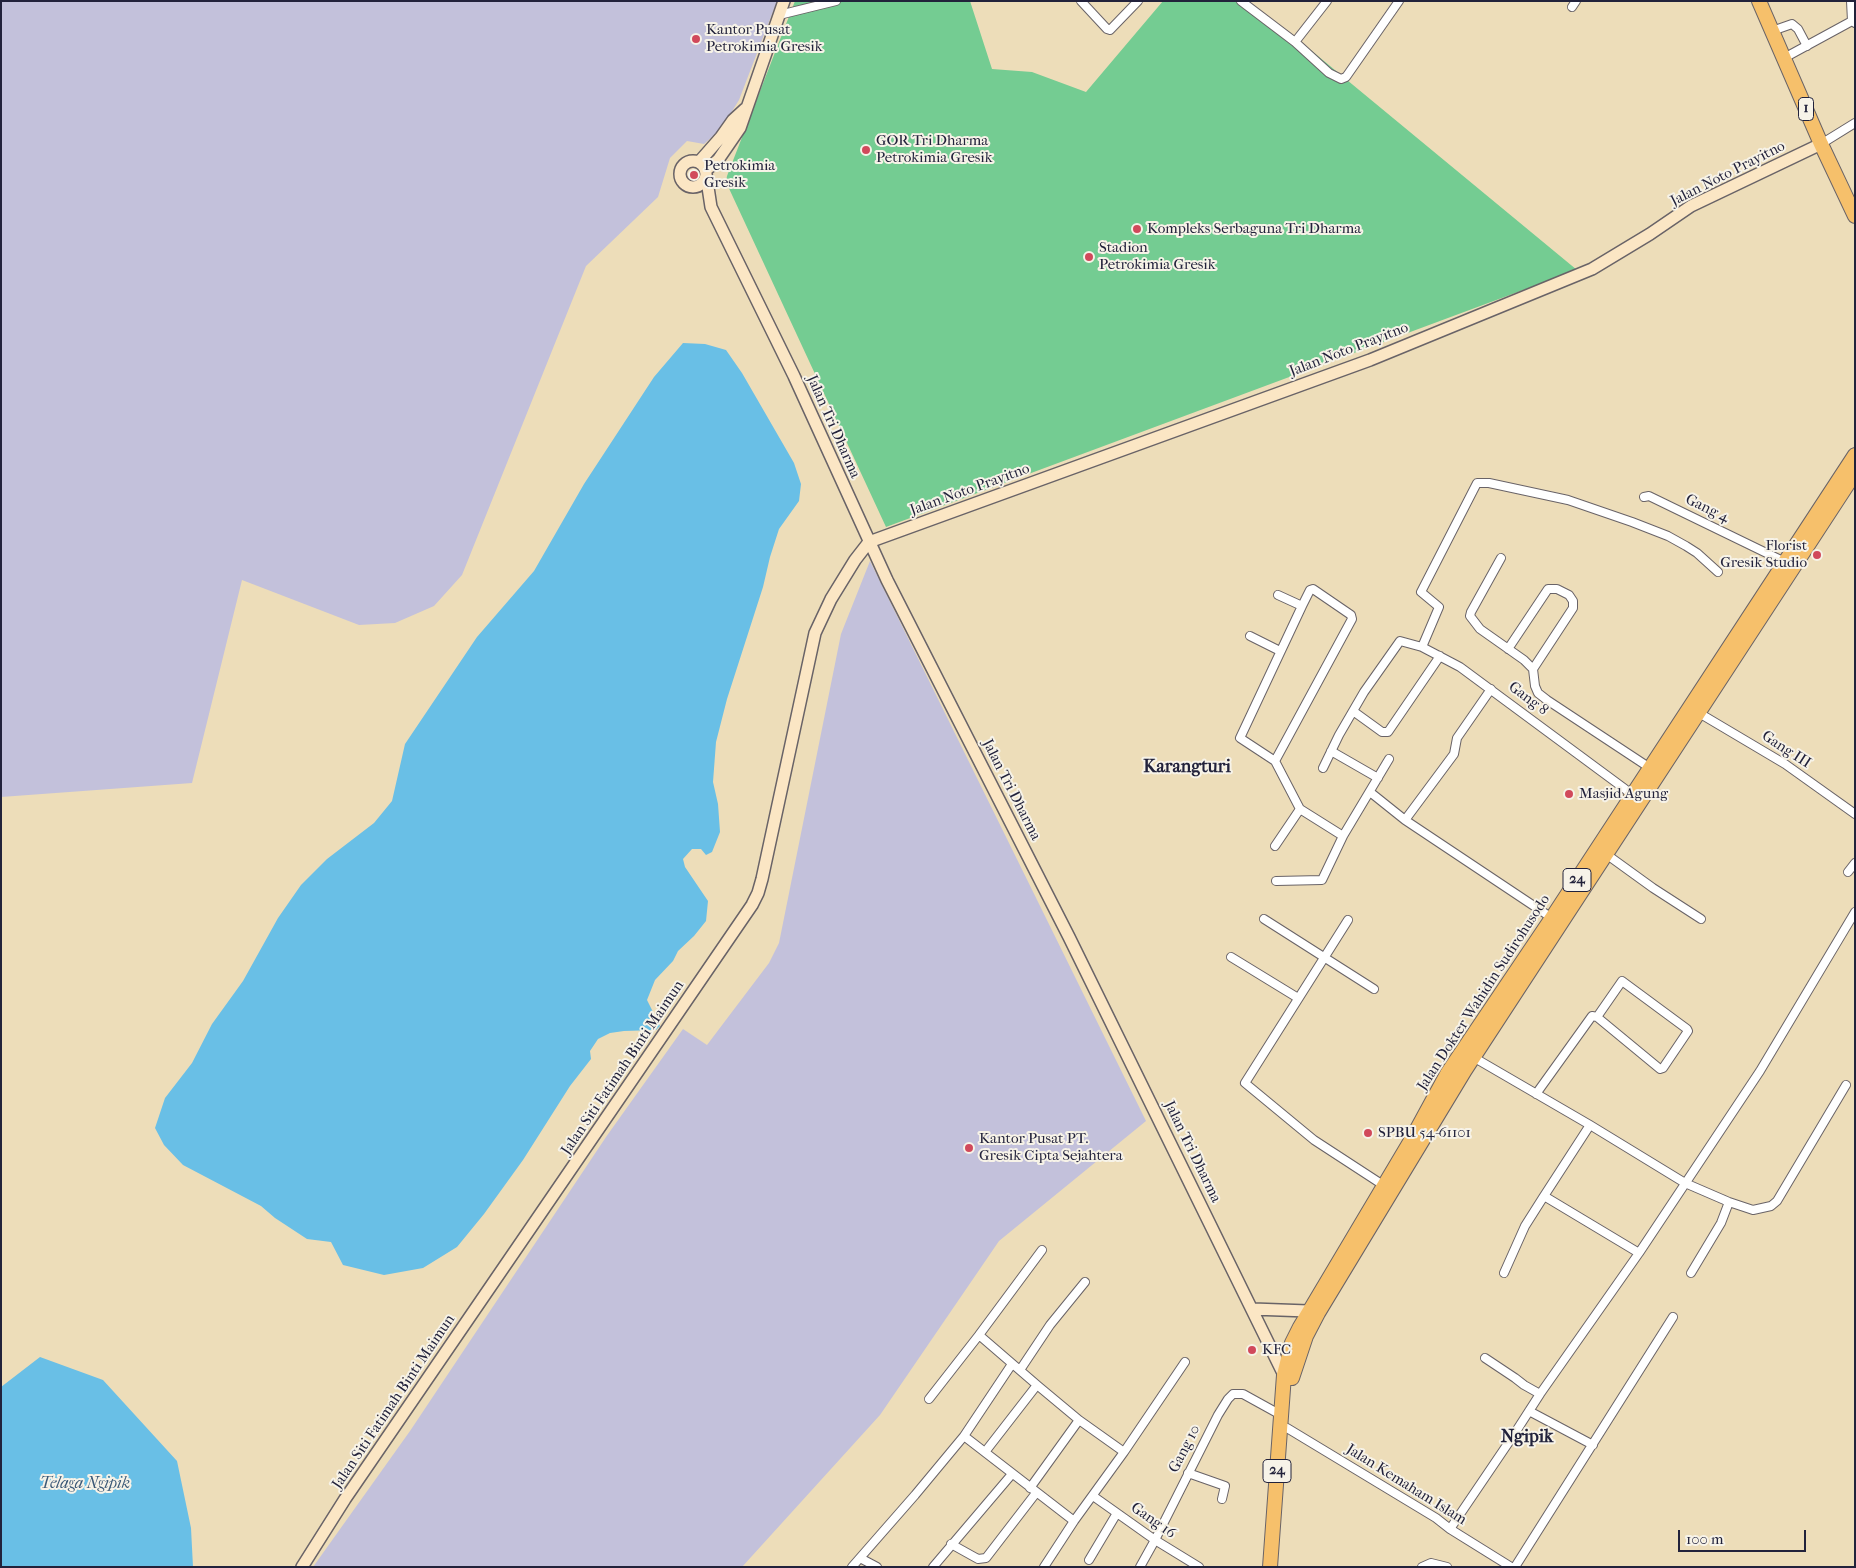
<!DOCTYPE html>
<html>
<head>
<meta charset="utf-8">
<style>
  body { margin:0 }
  #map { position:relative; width:1856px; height:1568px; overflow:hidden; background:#edddb9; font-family:"IM FELL French Canon",serif }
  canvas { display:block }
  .frame { position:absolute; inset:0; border:2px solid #22223b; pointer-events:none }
  .scale { position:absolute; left:1678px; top:1530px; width:128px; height:22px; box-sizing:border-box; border:2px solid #22223b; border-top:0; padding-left:6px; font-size:15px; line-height:18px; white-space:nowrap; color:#22223b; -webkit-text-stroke:4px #f7f3e8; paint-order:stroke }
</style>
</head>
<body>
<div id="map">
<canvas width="1856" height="1568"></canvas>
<div class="frame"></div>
<div class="scale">100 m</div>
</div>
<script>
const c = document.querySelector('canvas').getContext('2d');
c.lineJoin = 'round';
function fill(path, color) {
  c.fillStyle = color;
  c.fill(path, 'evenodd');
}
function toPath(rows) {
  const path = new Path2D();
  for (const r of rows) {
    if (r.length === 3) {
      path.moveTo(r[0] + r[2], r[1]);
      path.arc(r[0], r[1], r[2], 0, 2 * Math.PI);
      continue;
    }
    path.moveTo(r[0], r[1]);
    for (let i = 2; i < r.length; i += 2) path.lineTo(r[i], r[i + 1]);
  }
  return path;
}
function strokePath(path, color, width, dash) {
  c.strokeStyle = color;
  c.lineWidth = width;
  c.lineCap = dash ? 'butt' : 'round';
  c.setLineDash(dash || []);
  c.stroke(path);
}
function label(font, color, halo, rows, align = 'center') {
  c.font = font + ' "IM FELL French Canon",serif';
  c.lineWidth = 4;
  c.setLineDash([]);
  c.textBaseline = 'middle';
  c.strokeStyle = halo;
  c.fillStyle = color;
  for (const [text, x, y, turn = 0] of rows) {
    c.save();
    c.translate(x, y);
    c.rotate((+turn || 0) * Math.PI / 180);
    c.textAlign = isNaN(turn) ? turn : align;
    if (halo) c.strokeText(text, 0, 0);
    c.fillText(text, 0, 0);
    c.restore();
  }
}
fill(toPath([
  [1,1,777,1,739,100,721,129,704,144,687,141,670,158,658,197,586,266,462,575,434,606,395,623,359,625,242,580,192,783,1,797],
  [870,561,1146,1121,999,1241,880,1415,742,1567,313,1567,410,1431,606,1137,683,1029,707,1045,769,963,779,943,841,634]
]), '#c3c1db');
fill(toPath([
  [795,1,970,1,992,69,1032,72,1086,92,1163,1,1243,1,1301,42,1577,270,886,527,726,182,727,176]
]), '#74cc92');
fill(toPath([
  [683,343,705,344,726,350,742,373,794,463,801,484,799,501,779,529,770,557,763,587,727,699,716,742,713,782,718,804,720,832,712,852,706,855,701,849,692,849,683,859,685,867,708,901,706,921,694,936,678,951,673,961,655,980,647,1000,660,1026,656,1030,624,1031,610,1033,598,1039,590,1051,591,1059,570,1086,523,1160,484,1214,457,1247,423,1268,384,1275,343,1265,331,1242,307,1239,275,1218,261,1206,183,1165,164,1145,155,1128,165,1098,192,1063,212,1024,243,981,278,918,301,885,327,859,374,823,392,801,405,744,477,637,534,571,584,484,654,377],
  [40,1357,103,1380,177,1461,191,1528,193,1567,1,1567,1,1387]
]), '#69bfe6');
const street = toPath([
  [1081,1,1107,29,1110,30,1138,1],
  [1241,1,1295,42,1329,73,1341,79,1346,77,1399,1],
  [1851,1,1852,21,1855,23],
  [1572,7,1576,1],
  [779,15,836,1],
  [1772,31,1792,24,1798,29,1807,46],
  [1295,42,1327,1],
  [1784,58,1852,21],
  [1821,144,1855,123],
  [1644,497,1649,496,1785,562],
  [1501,558,1471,612,1470,616,1480,629,1524,660,1533,669,1535,686,1538,693,1547,700,1650,768],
  [1278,595,1302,606],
  [1250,636,1280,651],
  [1422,647,1439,607,1421,592,1477,483,1489,483,1568,500,1632,522,1668,536,1686,546,1697,553,1718,572],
  [1508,649,1548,589,1557,589,1569,595,1573,601,1573,608,1533,669],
  [1353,711,1382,732,1388,732,1440,656],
  [1699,713,1785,764,1855,814],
  [1331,751,1378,778],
  [1275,761,1352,619,1351,615,1313,589,1310,590,1302,606,1240,738,1275,761,1300,809,1343,836],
  [1323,768,1339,735,1364,692,1400,641,1422,647,1460,667,1625,789,1632,796],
  [1370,792,1405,820,1454,754,1457,738,1491,689],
  [1405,820,1552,918],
  [1275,846,1300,809],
  [1606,854,1653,888,1701,919],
  [1848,872,1855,863],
  [1276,881,1322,880,1343,836,1389,759],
  [1264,919,1374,989],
  [1348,920,1245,1083,1314,1140,1383,1185],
  [1231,957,1298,998],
  [1473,1057,1590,1125,1685,1183,1729,1202,1753,1210,1771,1206,1777,1201,1846,1085],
  [1536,1094,1592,1016,1597,1017,1660,1069,1663,1068,1688,1031,1687,1029,1622,981,1597,1017],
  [1590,1125,1544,1196,1639,1253],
  [1504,1273,1525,1226,1544,1196],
  [1691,1273,1721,1223,1729,1202],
  [979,1335,1037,1385],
  [1485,1358,1515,1378,1524,1385,1540,1394],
  [1020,1370,1050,1325,1085,1282],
  [929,1399,979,1335,1042,1250],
  [1529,1411,1593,1445],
  [1287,1428,1436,1518,1450,1529,1511,1567],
  [964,1436,1012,1364],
  [985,1452,1037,1385,1079,1420,1124,1452],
  [1188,1473,1225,1486,1222,1499],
  [1030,1488,1079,1420],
  [1093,1496,1155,1540,1199,1567],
  [1450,1529,1513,1436,1540,1394,1639,1253,1760,1071,1855,912],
  [951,1544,978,1559,986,1558,1036,1493],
  [860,1558,877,1567],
  [1089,1560,1117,1513],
  [852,1567,915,1495,964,1436,1074,1521,1124,1452,1185,1362],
  [933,1567,1012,1474],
  [1044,1567,1074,1521],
  [1140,1567,1155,1540,1218,1415,1228,1399,1233,1394,1243,1394,1281,1415],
  [1422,1567,1431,1563,1447,1567],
  [1515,1567,1673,1317]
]);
const secondary = toPath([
  [693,174,13],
  [699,162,721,137,733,120,745,109],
  [706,170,718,160,740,128,784,1],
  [706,174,711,207,794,376,887,580,1069,937,1284,1375,1287,1378],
  [1253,1309,1308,1311],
  [302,1567,345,1499,752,905,758,893,762,879,815,633,831,599,855,560,869,542,1370,360,1592,269,1650,234,1691,206,1821,144]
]);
const highway = toPath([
  [1759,1,1821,144,1855,216],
  [1292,1378,1306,1336,1318,1313,1465,1070,1855,473],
  [1270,1567,1284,1375,1292,1343,1300,1327,1410,1142,1447,1074,1552,918,1855,455]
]);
strokePath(street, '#696367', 10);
strokePath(secondary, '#696367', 14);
strokePath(highway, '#696367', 16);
strokePath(street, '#fff', 8);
strokePath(secondary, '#fbe6c4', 11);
strokePath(highway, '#f6c06b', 14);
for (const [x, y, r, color] of [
  [696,39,5,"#d1495b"],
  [866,150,5,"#d1495b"],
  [694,175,5,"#d1495b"],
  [1137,229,5,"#d1495b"],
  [1089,257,5,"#d1495b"],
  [1817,555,5,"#d1495b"],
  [1569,794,5,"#d1495b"],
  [1368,1133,5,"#d1495b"],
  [969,1148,5,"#d1495b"],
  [1252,1350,5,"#d1495b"]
]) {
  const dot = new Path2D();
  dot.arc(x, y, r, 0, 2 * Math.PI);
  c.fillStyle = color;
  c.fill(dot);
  strokePath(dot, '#f7f3e8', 2);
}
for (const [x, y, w] of [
  [1806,109,15],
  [1577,880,28],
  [1277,1471,28]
]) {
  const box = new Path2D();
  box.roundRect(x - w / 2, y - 11.5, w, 23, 4);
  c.fillStyle = '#f7f3e8';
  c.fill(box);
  strokePath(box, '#22223b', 1);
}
label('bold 14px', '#22223b', null, [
  ["1",1806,109],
  ["24",1577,880],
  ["24",1277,1471]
]);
label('15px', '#22223b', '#f7f3e8', [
  ["Kantor Pusat",706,30],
  ["Petrokimia Gresik",706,47],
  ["GOR Tri Dharma",876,141],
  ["Petrokimia Gresik",876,158],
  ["Petrokimia",704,166],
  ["Gresik",704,183],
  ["Kompleks Serbaguna Tri Dharma",1147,229],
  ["Stadion",1099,248],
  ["Petrokimia Gresik",1099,265],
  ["Florist",1807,546,"right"],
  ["Gresik Studio",1807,563,"right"],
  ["Masjid Agung",1579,794],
  ["SPBU 54-61101",1378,1133],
  ["Kantor Pusat PT.",979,1139],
  ["Gresik Cipta Sejahtera",979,1156],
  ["KFC",1262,1350]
], 'left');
label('15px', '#22223b', '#f7f3e8', [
  ["Jalan Noto Prayitno",1728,174,-27],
  ["Jalan Noto Prayitno",1349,350,-21],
  ["Jalan Tri Dharma",833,427,66],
  ["Jalan Noto Prayitno",970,490,-20],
  ["Gang 4",1707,509,26],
  ["Gang 8",1528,699,37],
  ["Gang III",1786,750,33],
  ["Jalan Tri Dharma",1011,790,63],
  ["Jalan Dokter Wahidin Sudirohusodo",1484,993,-57],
  ["Jalan Siti Fatimah Binti Maimun",623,1068,-56],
  ["Jalan Tri Dharma",1192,1152,64],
  ["Jalan Siti Fatimah Binti Maimun",394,1402,-56],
  ["Gang 10",1185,1449,-63],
  ["Jalan Kemaham Islam",1406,1485,32],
  ["Gang 16",1153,1521,35]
]);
label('italic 16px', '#3b5977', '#f7f3e8', [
  ["Telaga Ngipik",85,1484]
]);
label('bold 18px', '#22223b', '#f7f3e8', [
  ["Karangturi",1187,768],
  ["Ngipik",1527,1438]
]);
</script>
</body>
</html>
